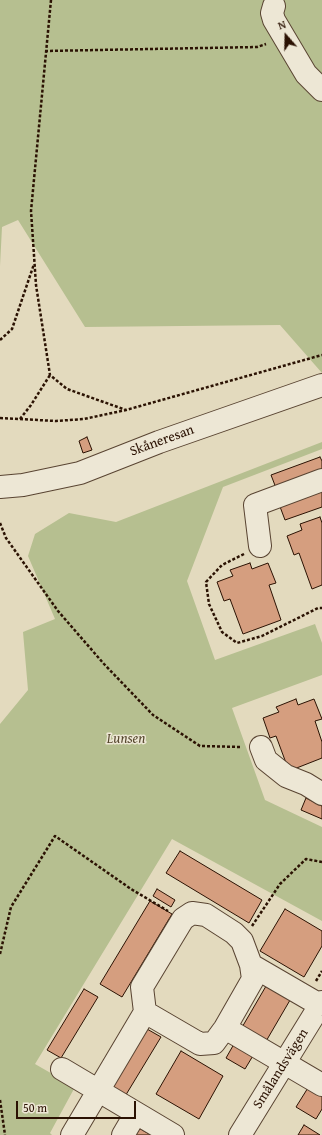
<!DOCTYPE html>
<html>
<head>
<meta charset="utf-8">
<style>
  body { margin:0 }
  #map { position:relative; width:322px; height:1135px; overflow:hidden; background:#e3dabe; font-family:"Gentium Book Plus",serif }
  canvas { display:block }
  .north { position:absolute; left:266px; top:16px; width:40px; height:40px; -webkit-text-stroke:3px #ede7d5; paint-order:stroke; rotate:340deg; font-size:11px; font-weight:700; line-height:16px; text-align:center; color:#2b1203 }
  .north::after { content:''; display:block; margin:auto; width:14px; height:18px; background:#2b1203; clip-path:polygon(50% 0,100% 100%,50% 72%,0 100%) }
  .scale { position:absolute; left:16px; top:1101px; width:120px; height:18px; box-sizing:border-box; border:2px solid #2b1203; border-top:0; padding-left:5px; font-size:12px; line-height:14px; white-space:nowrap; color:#2b1203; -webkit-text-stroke:3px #ede7d5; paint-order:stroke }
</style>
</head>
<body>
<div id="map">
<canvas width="322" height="1135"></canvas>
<div class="north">N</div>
<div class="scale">50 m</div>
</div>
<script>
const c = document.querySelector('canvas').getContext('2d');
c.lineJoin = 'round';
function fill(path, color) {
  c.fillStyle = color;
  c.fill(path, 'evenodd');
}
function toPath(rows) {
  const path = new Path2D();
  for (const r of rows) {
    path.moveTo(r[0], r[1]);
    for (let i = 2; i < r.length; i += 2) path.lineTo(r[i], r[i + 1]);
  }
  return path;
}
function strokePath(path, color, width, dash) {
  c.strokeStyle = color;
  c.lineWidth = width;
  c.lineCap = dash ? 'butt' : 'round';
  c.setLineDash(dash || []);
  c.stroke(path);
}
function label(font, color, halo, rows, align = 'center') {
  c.font = font + ' "Gentium Book Plus",serif';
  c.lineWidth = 3;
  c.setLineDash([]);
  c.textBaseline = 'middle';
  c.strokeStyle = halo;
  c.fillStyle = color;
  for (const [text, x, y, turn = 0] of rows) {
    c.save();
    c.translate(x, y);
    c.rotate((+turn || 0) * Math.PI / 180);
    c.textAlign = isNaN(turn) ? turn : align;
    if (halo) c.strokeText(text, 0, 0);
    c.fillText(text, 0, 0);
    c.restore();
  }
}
fill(toPath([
  [0,0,322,0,322,373,280,325,85,327,18,220,2,227,0,266],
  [322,442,322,449,223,487,187,581,215,660,315,624,322,643,322,675,232,708,265,800,322,827,322,921,172,839,35,1064,75,1087,50,1133,52,1135,0,1135,0,724,28,690,23,632,55,619,28,556,35,534,69,513,116,522]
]), '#b6bf90');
const building = toPath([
  [87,437,92,450,83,453,79,441,87,437],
  [320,457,322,461,322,472,276,488,271,475,320,457],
  [322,489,322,507,285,520,279,504,322,489],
  [320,517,322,523,322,585,312,589,299,553,294,555,287,536,302,530,300,524,320,517],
  [250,563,252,569,268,563,276,583,269,585,281,620,243,634,230,599,224,601,217,582,233,576,230,570,250,563],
  [296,699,298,705,314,699,322,719,315,721,322,742,322,758,289,771,276,736,270,738,263,718,279,712,276,707,296,699],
  [306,798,322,806,322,819,301,810,306,798],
  [180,851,262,900,249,923,166,873,180,851],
  [157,889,175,900,171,907,153,896,157,889],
  [150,901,172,914,122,997,100,984,150,901],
  [285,909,322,931,322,946,304,977,260,951,285,909],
  [269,981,293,995,265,1043,241,1029,269,981],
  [84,989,98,997,61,1058,47,1050,84,989],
  [147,1029,161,1037,124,1098,109,1089,147,1029],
  [238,1037,257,1049,245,1069,226,1058,238,1037],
  [181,1051,223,1076,199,1119,156,1094,181,1051],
  [311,1083,322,1090,322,1109,316,1119,296,1107,311,1083],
  [304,1125,320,1135,298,1135,304,1125],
  [137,1127,151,1135,133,1135,137,1127]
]);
fill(building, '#d59e7f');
strokePath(building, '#2b1203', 1);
const minor = toPath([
  [274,6,272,13,274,20,306,74,322,90],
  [0,487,23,485,80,473,159,442,322,385],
  [260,546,255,505,322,480],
  [261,747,266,760,286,776,306,784,322,794],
  [251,965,320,1005],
  [225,1028,322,1085],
  [62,1069,173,1135],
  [72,1135,145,1012,200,1044,214,1043,225,1028,253,979,251,965,242,941,234,933,206,915,192,913,183,919,142,987,145,1012],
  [123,1135,136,1113],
  [240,1135,322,1002]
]);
strokePath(minor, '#594432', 24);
strokePath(toPath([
  [51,0,31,211,36,285,50,375,67,389,126,410],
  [45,51,257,47,266,44],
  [0,340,12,329,34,264],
  [0,418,56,421,84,419,126,410,322,355],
  [20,419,31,405,50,375],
  [0,523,6,538,58,611,104,664,153,715,200,746,242,747],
  [244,554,222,565,206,582,209,604,222,632,237,643,262,636,318,608,322,608],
  [252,926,280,884,306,859,322,862],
  [0,954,11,907,55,836,131,889,168,911],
  [316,981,322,971],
  [0,1100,5,1135]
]), '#2b1203', 2.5, [3, 2]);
strokePath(minor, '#ede7d5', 22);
label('14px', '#2b1203', '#ede7d5', [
  ["Skåneresan",162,441,-20],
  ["Smålandsvägen",281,1069,-58]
]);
label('italic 14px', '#55462d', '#ede7d5', [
  ["Lunsen",126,739]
]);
</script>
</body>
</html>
